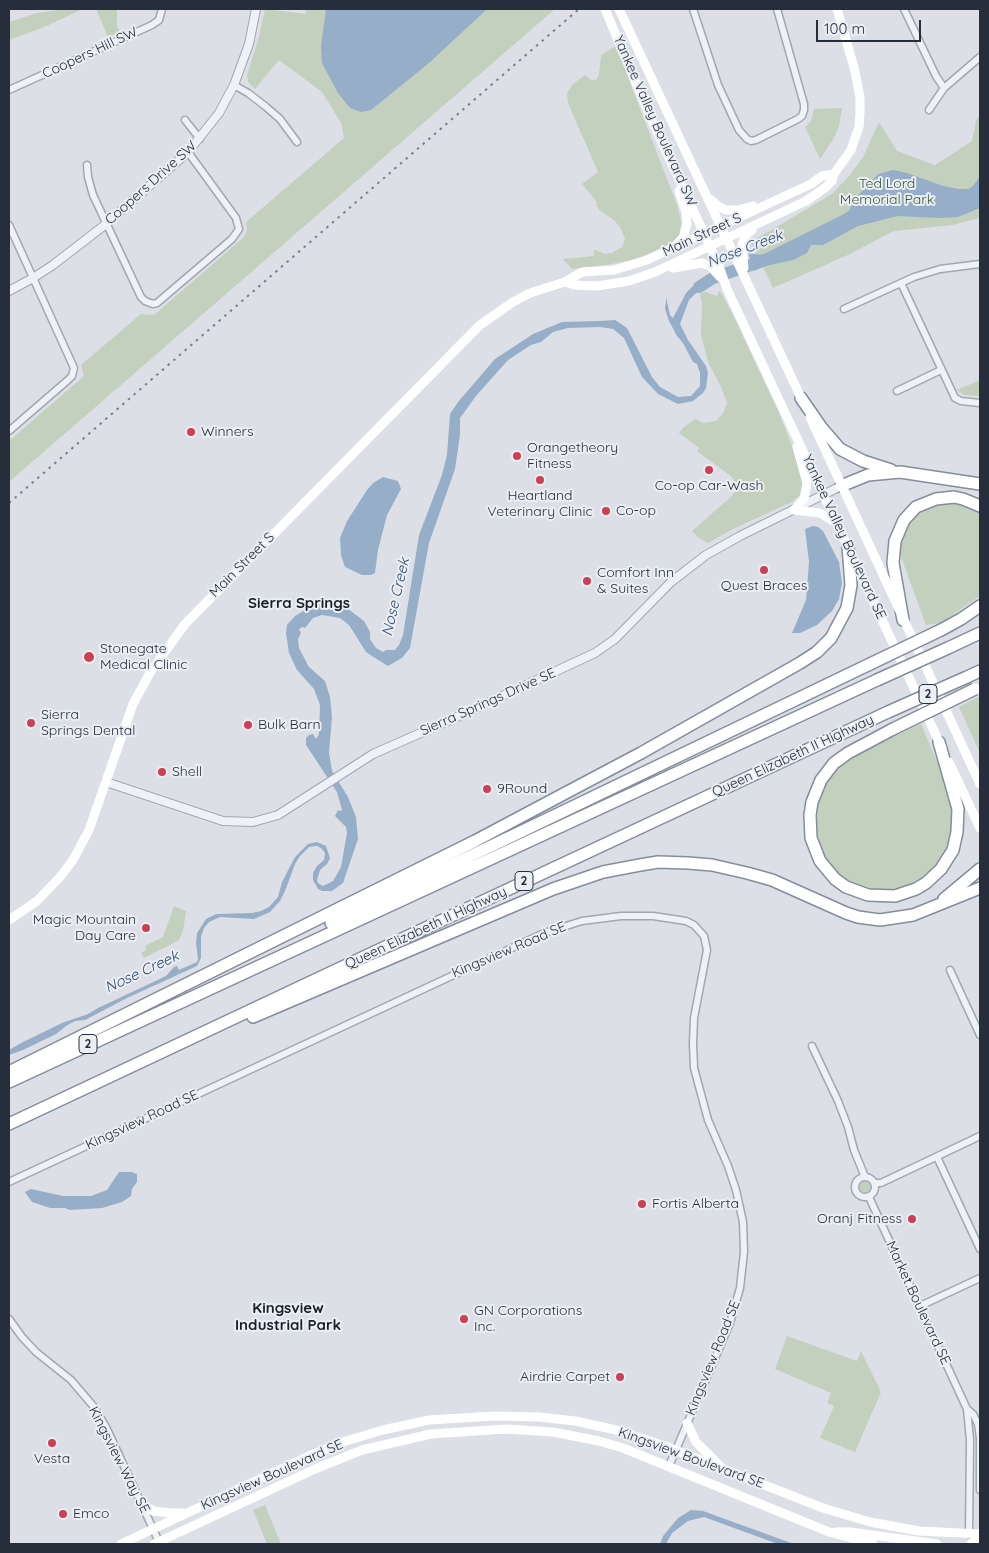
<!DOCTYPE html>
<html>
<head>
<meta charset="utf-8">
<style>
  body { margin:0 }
  #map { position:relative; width:989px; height:1553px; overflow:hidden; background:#dce0e6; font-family:Quicksand,sans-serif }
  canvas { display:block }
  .frame { position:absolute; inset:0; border:10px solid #262e3c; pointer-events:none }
  .scale { position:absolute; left:816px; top:20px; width:105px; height:22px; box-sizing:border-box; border:2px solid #262e3c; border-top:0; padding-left:6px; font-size:15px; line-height:18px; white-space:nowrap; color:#262e3c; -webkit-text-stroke:4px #ebeff4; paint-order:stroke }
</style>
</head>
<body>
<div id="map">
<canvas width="989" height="1553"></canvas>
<div class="frame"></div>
<div class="scale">100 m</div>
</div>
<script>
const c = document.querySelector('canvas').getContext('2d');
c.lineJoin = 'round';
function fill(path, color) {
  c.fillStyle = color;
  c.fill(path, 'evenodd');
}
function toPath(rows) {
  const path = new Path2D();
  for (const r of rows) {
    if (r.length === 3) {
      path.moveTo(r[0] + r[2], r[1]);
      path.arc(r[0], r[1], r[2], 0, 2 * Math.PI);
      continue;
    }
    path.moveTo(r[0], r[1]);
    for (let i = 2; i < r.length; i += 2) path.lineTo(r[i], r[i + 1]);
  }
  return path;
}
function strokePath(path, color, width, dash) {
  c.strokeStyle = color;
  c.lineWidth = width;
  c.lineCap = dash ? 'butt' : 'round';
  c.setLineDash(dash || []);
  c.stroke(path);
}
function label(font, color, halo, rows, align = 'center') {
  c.font = font + ' Quicksand,sans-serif';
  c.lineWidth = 4;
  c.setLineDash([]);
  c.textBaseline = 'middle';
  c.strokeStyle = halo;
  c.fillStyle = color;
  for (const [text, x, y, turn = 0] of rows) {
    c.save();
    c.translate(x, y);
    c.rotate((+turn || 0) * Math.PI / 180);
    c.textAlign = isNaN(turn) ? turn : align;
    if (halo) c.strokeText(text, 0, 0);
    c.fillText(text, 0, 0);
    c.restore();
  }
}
fill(toPath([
  [66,9,83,9,42,28,9,40,9,22,37,13],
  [96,9,117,9,117,26,120,32,108,37],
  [265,9,306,14,306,9,555,9,9,482,9,441,84,376,81,365,141,314,154,315,244,237,247,230,246,222,344,138,341,123,322,92,279,60,255,89,248,82,247,75,259,37],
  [616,46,677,205,681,221,680,234,672,243,637,259,607,265,572,269,563,259,594,256,594,250,596,250,605,254,612,253,622,247,625,239,620,227,614,220,599,210,596,204,597,202,582,184,598,172,568,103,567,93,573,84,585,75,591,80,596,80,599,75,601,55],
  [842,108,839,126,834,138,820,159,805,127,811,121,814,109],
  [980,116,980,218,952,225,894,231,850,254,773,288,751,242,832,194,850,175,863,157,879,122,897,151,935,165,972,141,976,120],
  [719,291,720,291,732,313,779,413,794,451,802,477,803,487,800,495,792,502,733,529,708,543,699,538,692,531,732,496,736,490,736,485,732,477,697,451,699,448,679,433,683,428,695,419,703,423,716,421,723,413,727,403,722,389,708,362,701,335,702,304,700,294,705,292,717,296],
  [980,380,980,396,964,395,957,390],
  [946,500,965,502,980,512,980,596,940,623,926,625,897,546,906,522,923,506],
  [980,696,980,753,959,707],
  [921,724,950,792,954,817,948,846,939,864,921,879,904,887,880,891,863,887,841,877,828,865,816,842,815,803,829,775,843,762,870,747],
  [174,906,186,911,183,931,179,940,144,958,141,953,146,950,145,946,163,937],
  [865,1187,5.5],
  [787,1336,857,1361,861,1351,881,1392,855,1452,820,1438,834,1406,827,1403,831,1393,775,1369],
  [265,1505,281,1544,267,1544,253,1510]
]), '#c2d0bd');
fill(toPath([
  [326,9,487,9,429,63,371,110,361,112,350,108,338,93,322,63,321,46],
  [893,170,907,173,943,186,959,189,969,189,973,186,980,176,980,208,958,217,939,218,898,216,858,226,823,245,811,245,807,253,793,260,765,266,754,271,748,253,762,255,844,214,850,210,851,203,878,174],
  [710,275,715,281,695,294,689,300,680,324,688,340,706,366,708,373,706,388,703,393,693,401,678,404,658,394,642,377,624,338,613,329,600,327,568,328,553,332,541,342,531,345,508,360,476,396,460,418,460,435,455,469,429,543,410,648,402,658,388,666,375,658,366,652,349,625,340,618,322,615,313,618,305,628,303,627,299,629,301,633,298,639,299,648,309,667,325,681,330,697,332,717,329,753,332,771,348,797,356,817,358,839,343,883,332,891,322,891,318,889,313,880,313,873,317,866,324,860,325,853,321,848,317,846,309,847,300,856,295,864,285,891,280,901,270,912,254,919,220,917,209,922,204,928,201,936,201,958,197,966,127,998,85,1020,75,1021,66,1026,56,1034,23,1050,9,1055,9,1050,23,1042,62,1023,88,1014,98,1008,166,976,174,967,177,966,179,970,197,962,198,959,196,943,197,933,206,919,216,914,252,913,261,911,269,907,278,897,282,882,295,857,308,844,317,842,326,846,330,858,327,864,320,870,317,880,318,883,323,886,333,881,341,867,347,833,346,827,335,816,338,810,340,811,342,810,337,792,306,745,306,738,309,735,313,734,316,739,319,734,320,705,314,689,297,670,289,653,286,633,287,625,295,616,312,606,319,604,336,604,347,608,364,621,370,632,370,639,376,648,383,652,386,650,395,650,399,645,403,635,419,535,442,475,447,455,450,414,458,402,495,359,533,334,562,322,599,321,615,320,627,328,652,377,660,387,678,397,691,396,700,386,700,373,697,364,693,362,683,343,677,336,669,321,665,309,666,301,666,297,670,315,673,318,686,293,693,286],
  [383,477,398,481,401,489,387,515,378,550,375,573,371,575,362,575,345,567,341,555,340,538,347,521,367,490,373,483],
  [813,526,818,527,823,531,839,562,842,583,839,599,832,611,817,625,800,633,792,633,806,600,809,562,805,529],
  [119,1172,132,1172,137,1174,137,1182,132,1189,131,1196,122,1202,102,1208,70,1210,65,1208,50,1208,32,1202,25,1192,31,1189,63,1196,91,1196,107,1190],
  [691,1510,703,1511,794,1544,778,1544,704,1517,688,1521,672,1533,666,1544,660,1544,663,1536,678,1518]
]), '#96aec7');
strokePath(toPath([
  [699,287,713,278,768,259]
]), '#96aec7', 12);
const minor = toPath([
  [693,9,718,85,739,130,747,139,751,141,756,140,798,119,802,116,804,110,804,104,777,9],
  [904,9,936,76,944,88,980,57],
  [234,85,248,93,265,106,280,119,297,142],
  [9,90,152,25,159,20,162,9],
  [929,110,944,88],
  [185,120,200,139],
  [87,165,88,177,93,195,141,297,145,301,153,304,157,303,232,239,239,229,236,218,188,152],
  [9,225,74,368,72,376,68,380,9,431],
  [901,283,955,398,961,401,980,403],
  [844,309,914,277,940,269,980,264],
  [897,391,941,370],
  [950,970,980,1035],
  [812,1046,838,1101,848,1127,854,1150,865,1177],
  [937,1157,980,1249],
  [865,1187,10],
  [9,1182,544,933,582,921,621,916,653,916,686,921,694,925,704,936,707,950,694,1018,693,1044,694,1068,708,1120,728,1166,736,1190,743,1222,744,1252,740,1288,730,1323,669,1466],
  [874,1183,881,1183,980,1136],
  [869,1197,967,1409,973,1414,978,1424,980,1438,980,1490],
  [920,1306,980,1278],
  [9,1319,22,1337,36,1352,71,1380,94,1407,106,1427,159,1542],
  [967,1409,970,1440,969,1534]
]);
const tertiary = toPath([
  [9,291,33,278,53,265,106,224,188,152,219,113,234,85,249,44,256,9],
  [106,782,223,821,253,822,278,815,373,754,457,717,595,653,615,639,671,582,706,555,740,536,841,486]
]);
const motorway = toPath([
  [801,398,821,427,840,449,863,461,891,470],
  [841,486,868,475,900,472,980,484],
  [903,620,893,563,895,541,904,520,916,507,936,499,954,497,963,499,980,506],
  [941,630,961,619,980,606],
  [948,648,980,633],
  [967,677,980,671],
  [893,729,848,753,834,763,821,780,812,802,810,815,811,838,820,861,835,879,846,887,868,895,895,896,916,889,926,883,941,869,953,850,957,832,958,809,939,742],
  [944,899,980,869],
  [331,923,870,664],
  [253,1017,553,889,603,872,640,865,658,862,688,863,712,865,747,873,772,880,846,913,858,917,880,920,913,915,980,888],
  [9,1072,475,841,641,753,800,663,817,652,831,638,847,608,851,585,848,546],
  [9,1082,877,680],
  [9,1124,402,939,888,712]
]);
strokePath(minor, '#a2a7b0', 9);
strokePath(tertiary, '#a2a7b0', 10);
strokePath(motorway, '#838d9d', 14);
strokePath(minor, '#eef1f5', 6);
strokePath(tertiary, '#eef1f5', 8);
strokePath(toPath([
  [605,9,652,121,719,266,727,289,942,748],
  [619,9,803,402],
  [710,199,718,206,726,210,738,210,753,206],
  [676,245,683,238,687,224,686,212,679,191],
  [673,268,702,263,710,266,721,278],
  [744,268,742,244,746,235,752,230],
  [565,282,574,285,597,286,629,281,655,272,806,201,826,187,832,181,834,174,851,150,859,127,860,113,860,98,855,71,837,9],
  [810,417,980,784],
  [794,510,804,499,807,483,797,447],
  [794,510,820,513,838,524],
  [949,762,980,828],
  [9,920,37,901,60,877,73,860,89,830,133,704,151,671,185,624,480,325,513,302,530,293,565,282,582,272,614,270,647,260,811,184,822,176,834,174],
  [687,1423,696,1442,719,1465],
  [141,1503,153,1511,171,1513,182,1513],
  [836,1532,850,1532,937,1544],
  [121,1544,309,1456,346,1441,383,1430,429,1420,495,1416,539,1417,575,1421,616,1430,665,1446,823,1508,870,1522,919,1531,980,1534],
  [154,1544,315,1469,362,1450,431,1434,506,1429,553,1432,599,1441,623,1448,829,1532,873,1544],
  [971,1544,980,1535]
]), '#fff', 9);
strokePath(motorway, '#fff', 11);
strokePath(toPath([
  [9,503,579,9]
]), '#767f8f', 2, [2.5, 5]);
const motorwayBridge = toPath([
  [870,664,941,630],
  [877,680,948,648],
  [888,712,967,677],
  [893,729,975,689]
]);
strokePath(motorwayBridge, '#838d9d', 14, []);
strokePath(motorwayBridge, '#fff', 11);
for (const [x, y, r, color] of [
  [191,432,5,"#cd3f54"],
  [517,456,5,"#cd3f54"],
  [709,470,5,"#cd3f54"],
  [540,480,5,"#cd3f54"],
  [606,511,5,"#cd3f54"],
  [764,570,5,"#cd3f54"],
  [587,581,5,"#cd3f54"],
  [89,657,6,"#cd3f54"],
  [31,723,5,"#cd3f54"],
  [248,725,5,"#cd3f54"],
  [162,772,5,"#cd3f54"],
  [487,789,5,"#cd3f54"],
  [146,928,5,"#cd3f54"],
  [642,1204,5,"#cd3f54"],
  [912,1219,5,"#cd3f54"],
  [464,1319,5,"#cd3f54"],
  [620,1377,5,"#cd3f54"],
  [52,1443,5,"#cd3f54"],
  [63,1514,5,"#cd3f54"]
]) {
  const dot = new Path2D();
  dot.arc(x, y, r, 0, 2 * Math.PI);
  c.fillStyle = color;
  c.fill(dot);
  strokePath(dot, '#ebeff4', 2);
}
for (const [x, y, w] of [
  [928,694,18],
  [524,881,18],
  [88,1044,18]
]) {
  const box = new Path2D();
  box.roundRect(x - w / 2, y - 9.5, w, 19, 4);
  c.fillStyle = '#ebeff4';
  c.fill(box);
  strokePath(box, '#262e3c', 1);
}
label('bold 12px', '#262e3c', null, [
  ["2",928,694],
  ["2",524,881],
  ["2",88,1044]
]);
label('14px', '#262e3c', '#ebeff4', [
  ["Coopers Hill SW",90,53,-25],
  ["Yankee Valley Boulevard SW",655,121,66],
  ["Coopers Drive SW",151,183,-42],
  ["Main Street S",702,235,-25],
  ["Yankee Valley Boulevard SE",844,537,65],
  ["Main Street S",242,565,-45],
  ["Sierra Springs Drive SE",488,702,-24],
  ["Queen Elizabeth II Highway",793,756,-25],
  ["Queen Elizabeth II Highway",426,928,-25],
  ["Kingsview Road SE",509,950,-23],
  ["Kingsview Road SE",142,1120,-25],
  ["Market Boulevard SE",918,1303,65],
  ["Kingsview Road SE",713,1358,-68],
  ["Kingsview Boulevard SE",691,1458,20],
  ["Kingsview Way SE",119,1460,63],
  ["Kingsview Boulevard SE",272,1475,-24]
]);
label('14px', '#3a5833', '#ebeff4', [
  ["Ted Lord",887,184],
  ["Memorial Park",887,200]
]);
label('14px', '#262e3c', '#ebeff4', [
  ["Winners",201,432],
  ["Orangetheory",527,448],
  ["Fitness",527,464],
  ["Co-op Car-Wash",709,486,"center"],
  ["Heartland",540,496,"center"],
  ["Veterinary Clinic",540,512,"center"],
  ["Co-op",616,511],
  ["Comfort Inn",597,573],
  ["& Suites",597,589],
  ["Quest Braces",764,586,"center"],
  ["Stonegate",100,649],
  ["Medical Clinic",100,665],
  ["Sierra",41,715],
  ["Springs Dental",41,731],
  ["Bulk Barn",258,725],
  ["Shell",172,772],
  ["9Round",497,789],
  ["Magic Mountain",136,920,"right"],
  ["Day Care",136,936,"right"],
  ["Fortis Alberta",652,1204],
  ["Oranj Fitness",902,1219,"right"],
  ["GN Corporations",474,1311],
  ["Inc.",474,1327],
  ["Airdrie Carpet",610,1377,"right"],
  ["Vesta",52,1459,"center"],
  ["Emco",73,1514]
], 'left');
label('italic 15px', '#304d70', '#ebeff4', [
  ["Nose Creek",745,249,-21],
  ["Nose Creek",396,597,-77],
  ["Nose Creek",142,972,-25]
]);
label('bold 15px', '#181f2d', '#ebeff4', [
  ["Sierra Springs",299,603],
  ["Kingsview",288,1308],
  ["Industrial Park",288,1325]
]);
</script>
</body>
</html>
